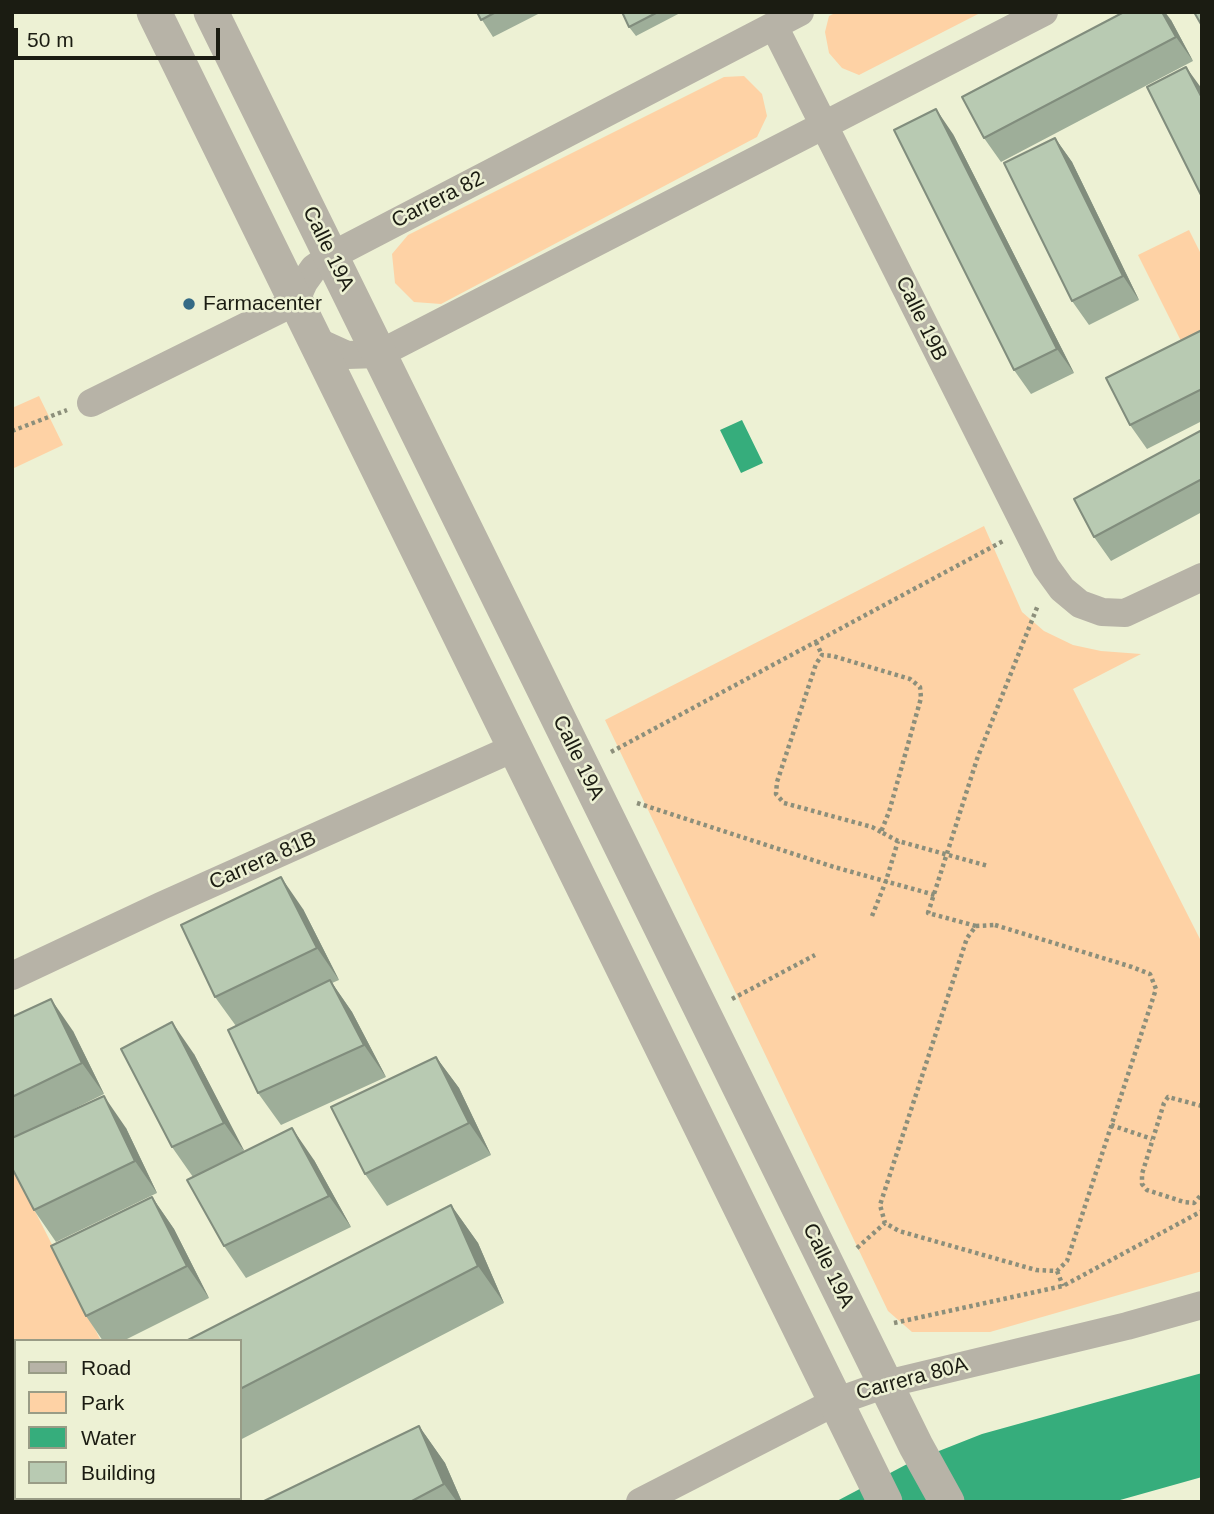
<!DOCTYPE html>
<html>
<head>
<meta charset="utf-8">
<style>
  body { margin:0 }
  #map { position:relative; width:1214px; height:1514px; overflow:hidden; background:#edf1d4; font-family:Arial,sans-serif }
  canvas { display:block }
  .frame { position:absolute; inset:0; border:14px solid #1b1c12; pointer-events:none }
  .legend { position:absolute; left:14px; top:1339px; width:228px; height:161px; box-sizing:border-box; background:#edf1d4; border:2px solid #999c86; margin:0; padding:9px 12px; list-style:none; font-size:21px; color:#1b1c12 }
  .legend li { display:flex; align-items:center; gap:14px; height:35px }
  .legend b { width:35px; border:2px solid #999c86 }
  .scale { position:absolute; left:14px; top:28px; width:206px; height:32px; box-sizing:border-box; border:4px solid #1b1c12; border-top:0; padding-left:9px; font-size:21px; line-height:24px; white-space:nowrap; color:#1b1c12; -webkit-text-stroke:5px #edf1d4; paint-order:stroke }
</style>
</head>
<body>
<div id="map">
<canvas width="1214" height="1514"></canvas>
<div class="frame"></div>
<ul class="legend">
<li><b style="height:9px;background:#b7b3a7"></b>Road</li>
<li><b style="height:19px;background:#fed2a5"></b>Park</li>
<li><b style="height:19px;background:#36ad7c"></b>Water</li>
<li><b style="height:19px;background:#b8cab2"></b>Building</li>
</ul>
<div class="scale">50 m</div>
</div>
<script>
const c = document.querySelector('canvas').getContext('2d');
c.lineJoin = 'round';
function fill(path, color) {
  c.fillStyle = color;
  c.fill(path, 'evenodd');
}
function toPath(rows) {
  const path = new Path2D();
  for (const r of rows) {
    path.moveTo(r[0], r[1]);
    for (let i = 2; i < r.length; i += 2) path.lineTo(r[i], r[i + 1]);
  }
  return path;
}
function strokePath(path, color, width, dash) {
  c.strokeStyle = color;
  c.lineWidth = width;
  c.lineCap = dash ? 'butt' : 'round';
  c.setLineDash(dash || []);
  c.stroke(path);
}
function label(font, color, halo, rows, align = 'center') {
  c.font = font + ' Arial,sans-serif';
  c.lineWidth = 5;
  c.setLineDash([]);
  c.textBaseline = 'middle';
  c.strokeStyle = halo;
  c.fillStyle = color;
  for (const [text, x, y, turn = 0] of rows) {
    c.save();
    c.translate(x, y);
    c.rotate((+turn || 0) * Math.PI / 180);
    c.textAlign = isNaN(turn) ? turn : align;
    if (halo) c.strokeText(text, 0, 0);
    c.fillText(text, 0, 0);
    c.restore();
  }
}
fill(toPath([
  [837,12,982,12,859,75,842,68,829,53,825,32,829,16],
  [744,76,762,94,767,116,757,137,441,304,414,302,395,283,392,254,408,235,724,77],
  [1189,230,1202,256,1202,333,1182,343,1138,255],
  [39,396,63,445,12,469,12,408],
  [984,526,1022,612,1044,631,1073,645,1101,651,1141,654,1073,689,1202,943,1202,1271,990,1332,912,1332,888,1311,605,720],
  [12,1166,101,1341,16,1341,16,1422,12,1424]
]), '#fed2a5');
fill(toPath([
  [742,420,763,463,741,473,720,430],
  [1202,1373,1202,1477,1113,1502,835,1502,911,1462,982,1434]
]), '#36ad7c');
strokePath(toPath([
  [12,431,67,410],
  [816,642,822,655],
  [611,752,1005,540],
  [637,803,834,867,935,895],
  [881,832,872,827,784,803,776,794,777,782,816,664,822,655,833,656,910,679,920,687,921,698,889,812,881,832,898,841,988,866],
  [872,916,886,881,898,841],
  [995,925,1132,967,1150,974,1156,989,1067,1261,1057,1271,1036,1270,899,1231,885,1223,880,1205,967,938,976,926,995,925],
  [976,926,928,913,977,759,1038,605],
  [732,999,815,955],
  [1202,1106,1168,1097,1164,1103,1142,1174,1142,1184,1147,1190,1184,1202,1194,1203,1202,1194],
  [1111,1125,1152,1139],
  [857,1248,885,1223],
  [1057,1271,1063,1286],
  [894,1323,1063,1286,1202,1211]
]), '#8c8f7b', 4.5, [3.5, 3.5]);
strokePath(toPath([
  [774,26,1046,567,1062,589,1080,604,1102,612,1125,613,1202,577],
  [314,340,347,355,379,354,1044,12],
  [91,403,295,302,304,282,314,268,331,256,800,12],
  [12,976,161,906,514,748],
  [640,1502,835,1402,886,1384,1127,1326,1202,1305]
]), '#b7b3a7', 28);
strokePath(toPath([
  [154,12,885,1502],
  [211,12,916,1446,947,1502]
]), '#b7b3a7', 35);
fill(toPath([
  [477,12,542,12,493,37],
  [622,12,682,12,636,36,629,27],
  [1171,20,1193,61,1001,162,984,138],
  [953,134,1074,373,1031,394,1014,370],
  [1055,138,1072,162,1139,300,1089,325,1072,301],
  [1202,330,1202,421,1147,449,1130,425],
  [1202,430,1202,512,1111,561,1094,537],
  [303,909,339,980,332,983,352,1012,386,1077,281,1125,258,1093,236,1026,215,997],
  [12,1017,73,1031,104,1094,49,1121,126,1128,157,1193,56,1242,34,1210,12,1168],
  [194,1054,244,1152,314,1160,351,1227,246,1278,224,1246,193,1177,172,1147],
  [436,1057,459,1088,491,1155,387,1206,365,1174],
  [152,1197,174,1229,209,1298,123,1341,103,1341,86,1316],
  [451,1205,478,1243,504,1303,240,1440,240,1341],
  [419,1426,445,1463,462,1502,262,1502],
  [33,1498,126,1498,120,1502,35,1502]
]), '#9eae99');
fill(toPath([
  [1162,12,1165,12,1171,20,1193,61,1176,37],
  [1186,67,1202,89,1202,98],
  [936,109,953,134,1074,373,1057,349],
  [1055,138,1072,162,1139,300,1123,276],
  [281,877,303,909,339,980,317,948],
  [330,980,352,1012,386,1077,364,1045],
  [51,999,73,1031,104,1094,82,1063],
  [172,1022,194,1054,246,1154,224,1123],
  [436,1057,459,1088,491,1155,469,1123],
  [104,1096,126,1128,157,1193,135,1161],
  [292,1128,314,1160,351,1227,329,1196],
  [152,1197,174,1229,209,1298,187,1266],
  [451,1205,478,1243,504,1303,478,1266],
  [419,1426,445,1463,462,1502,457,1502,444,1484]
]), '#818d7d');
const building = toPath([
  [477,12,496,12,481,20,477,12],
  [622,12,658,12,629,27,622,12],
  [1124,12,1162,12,1176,37,984,138,962,97,1124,12],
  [1194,12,1202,12,1202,26,1194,12],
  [1186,67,1202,98,1202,197,1147,87,1186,67],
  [936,109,1057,349,1014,370,894,130,936,109],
  [1055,138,1123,276,1072,301,1004,163,1055,138],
  [1202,330,1202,389,1130,425,1106,378,1202,330],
  [1202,430,1202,479,1094,537,1074,499,1202,430],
  [281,877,317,948,215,997,181,925,281,877],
  [330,980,364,1045,258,1093,228,1030,330,980],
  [51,999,82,1063,12,1097,12,1017,51,999],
  [172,1022,224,1123,172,1147,121,1049,172,1022],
  [436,1057,469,1123,365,1174,331,1107,436,1057],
  [104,1096,135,1161,34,1210,12,1168,12,1138,104,1096],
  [292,1128,329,1196,224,1246,187,1180,292,1128],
  [152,1197,187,1266,86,1316,51,1246,152,1197],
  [451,1205,478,1266,240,1389,240,1341,186,1341,451,1205],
  [419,1426,444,1484,410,1502,262,1502,419,1426],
  [16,1427,16,1460,12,1452,12,1429,16,1427]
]);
fill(building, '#b8cab2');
strokePath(building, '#818d7d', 2);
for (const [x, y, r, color] of [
  [189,304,7,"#346a85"]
]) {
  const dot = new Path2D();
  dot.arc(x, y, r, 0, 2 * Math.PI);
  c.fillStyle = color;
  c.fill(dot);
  strokePath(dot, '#edf1d4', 2.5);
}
label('21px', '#1b1c12', '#edf1d4', [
  ["Carrera 82",438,200,-27],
  ["Calle 19A",328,249,64],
  ["Calle 19B",921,319,64],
  ["Calle 19A",578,758,64],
  ["Carrera 81B",263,861,-24],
  ["Calle 19A",828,1266,64],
  ["Carrera 80A",912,1379,-15]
]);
label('21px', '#1b1c12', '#edf1d4', [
  ["Farmacenter",203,304]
], 'left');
</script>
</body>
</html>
